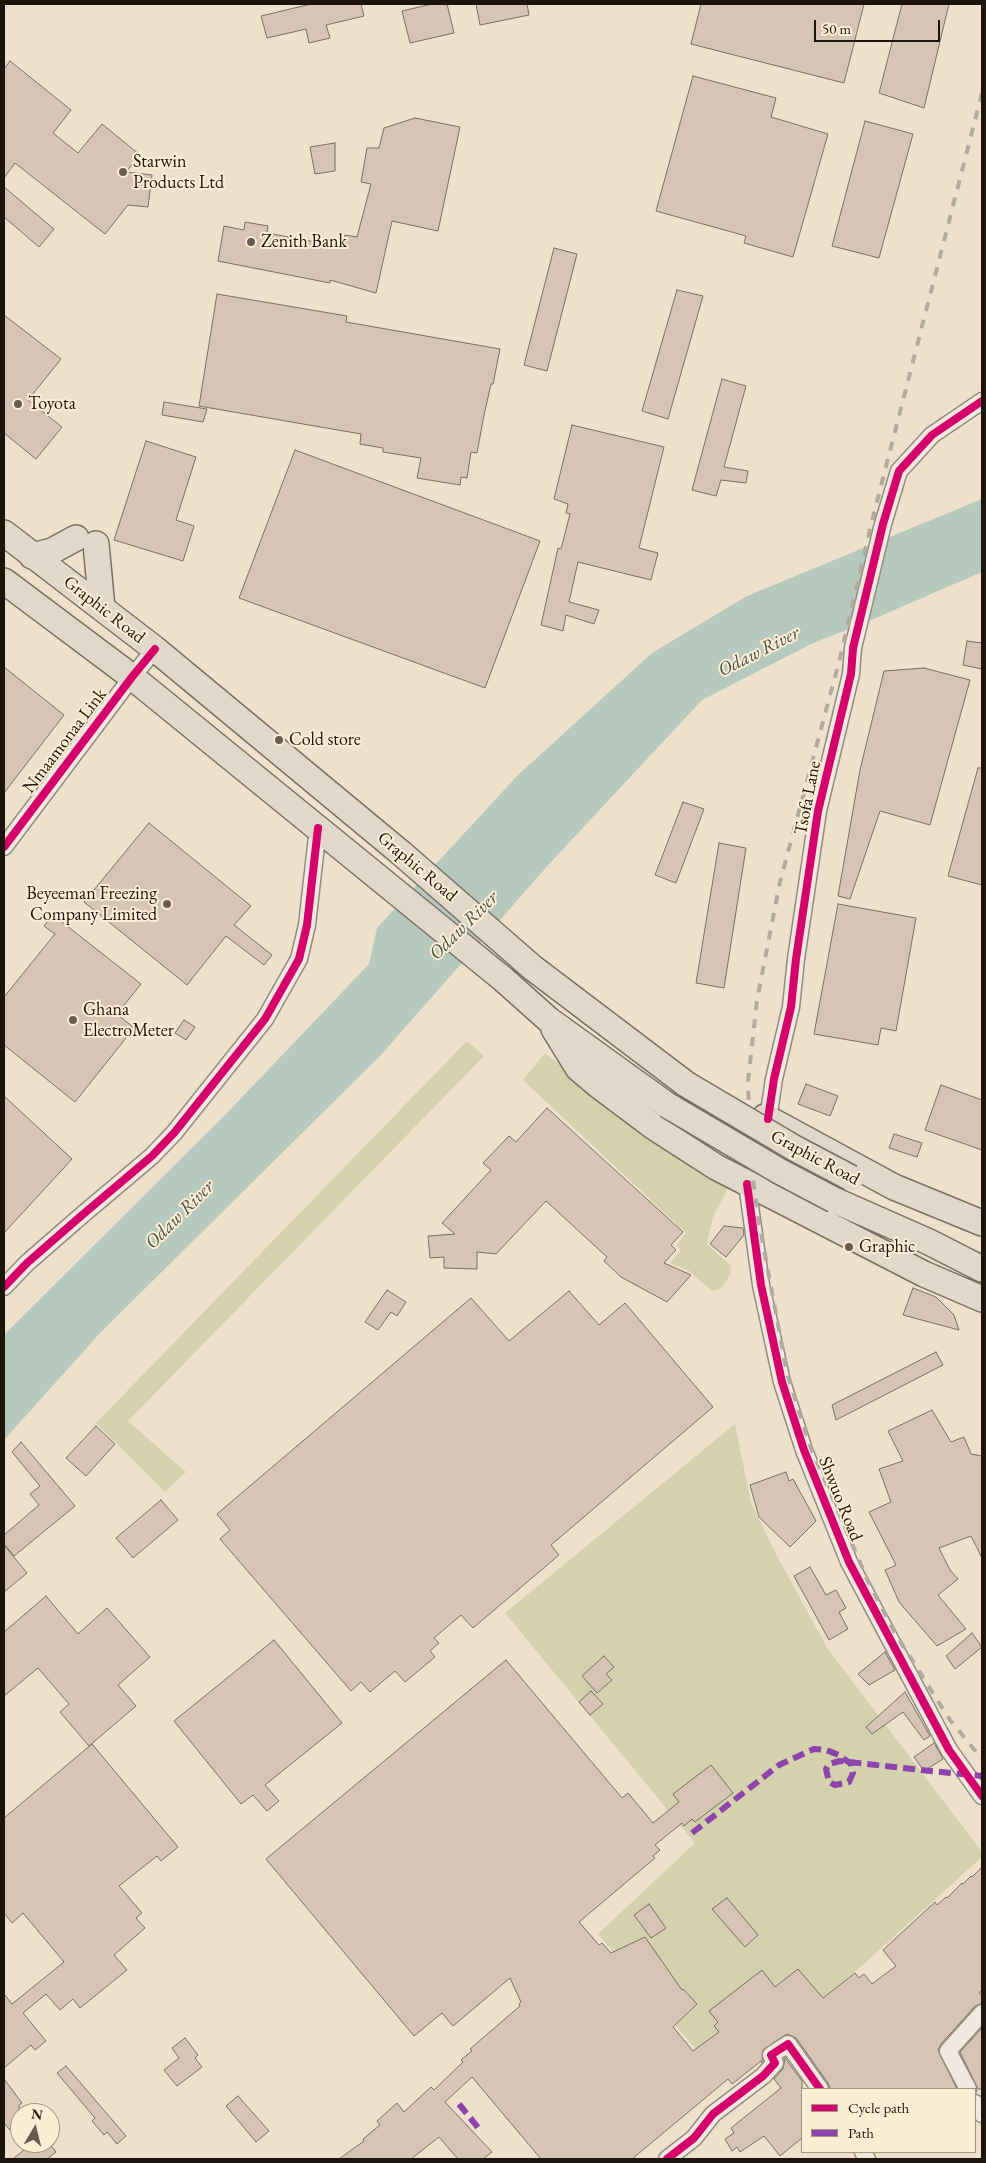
<!DOCTYPE html>
<html>
<head>
<meta charset="utf-8">
<style>
  body { margin:0 }
  #map { position:relative; width:986px; height:2163px; overflow:hidden; background:#ede1cc; font-family:"EB Garamond",serif }
  canvas { display:block }
  .frame { position:absolute; inset:0; border:5px solid #1d150b; pointer-events:none }
  .legend { position:absolute; left:801px; top:2088px; width:175px; height:65px; box-sizing:border-box; background:#fceed5; border:1px solid #a39784; margin:0; padding:6px 9px; list-style:none; font-size:15px; color:#1d150b }
  .legend li { display:flex; align-items:center; gap:10px; height:25px }
  .legend b { width:25px; border:1px solid #a39784 }
  .north { position:absolute; left:10px; top:2103px; width:50px; height:50px; box-sizing:border-box; background:#fceed5; border:1px solid #a39784; border-radius:50%; rotate:8deg; font-size:14px; font-weight:700; line-height:20px; text-align:center; color:#1d150b }
  .north::after { content:''; display:block; margin:auto; width:18px; height:22px; background:#665c4f; clip-path:polygon(50% 0,100% 100%,50% 72%,0 100%) }
  .scale { position:absolute; left:814px; top:20px; width:126px; height:22px; box-sizing:border-box; border:2px solid #1d150b; border-top:0; padding-left:6px; font-size:15px; line-height:18px; white-space:nowrap; color:#1d150b; -webkit-text-stroke:4px #fceed5; paint-order:stroke }
</style>
</head>
<body>
<div id="map">
<canvas width="986" height="2163"></canvas>
<div class="frame"></div>
<ul class="legend">
<li><b style="height:6px;background:#d6006c"></b>Cycle path</li>
<li><b style="height:6px;background:#8e44ad"></b>Path</li>
</ul>
<div class="north">N</div>
<div class="scale">50 m</div>
</div>
<script>
const c = document.querySelector('canvas').getContext('2d');
c.lineJoin = 'round';
function fill(path, color) {
  c.fillStyle = color;
  c.fill(path, 'evenodd');
}
function toPath(rows) {
  const path = new Path2D();
  for (const r of rows) {
    path.moveTo(r[0], r[1]);
    for (let i = 2; i < r.length; i += 2) path.lineTo(r[i], r[i + 1]);
  }
  return path;
}
function strokePath(path, color, width, dash) {
  c.strokeStyle = color;
  c.lineWidth = width;
  c.lineCap = dash ? 'butt' : 'round';
  c.setLineDash(dash || []);
  c.stroke(path);
}
function label(font, color, halo, rows, align = 'center') {
  c.font = font + ' "EB Garamond",serif';
  c.lineWidth = 4;
  c.setLineDash([]);
  c.textBaseline = 'middle';
  c.strokeStyle = halo;
  c.fillStyle = color;
  for (const [text, x, y, turn = 0] of rows) {
    c.save();
    c.translate(x, y);
    c.rotate((+turn || 0) * Math.PI / 180);
    c.textAlign = isNaN(turn) ? turn : align;
    if (halo) c.strokeText(text, 0, 0);
    c.fillText(text, 0, 0);
    c.restore();
  }
}
fill(toPath([
  [467,1041,484,1056,128,1421,186,1472,165,1492,96,1423],
  [545,1053,630,1119,728,1188,713,1217,707,1244,730,1265,731,1273,721,1289,712,1291,689,1271,670,1263,681,1250,676,1245,686,1233,523,1080],
  [735,1424,751,1503,777,1556,828,1649,982,1852,982,1857,856,1971,722,2080,598,1934,695,1843,505,1613]
]), '#d3d2ac');
fill(toPath([
  [982,499,982,572,862,624,813,643,702,700,551,862,379,1057,100,1333,4,1440,4,1335,227,1113,369,964,377,928,517,776,652,653,747,596]
]), '#b7c8bf');
const building = toPath([
  [311,4,361,4,364,16,326,25,330,38,309,43,306,29,267,38,261,16,311,4],
  [432,4,447,4,454,33,410,43,402,11,432,4],
  [476,4,527,4,529,15,480,25,476,4],
  [701,4,864,4,844,83,691,44,701,4],
  [902,4,949,4,924,108,879,93,902,4],
  [10,61,71,110,53,133,78,153,102,124,140,155,126,172,152,175,148,207,128,205,105,234,15,163,4,178,4,69,10,61],
  [693,76,776,98,771,117,828,134,793,257,744,243,746,236,656,211,693,76],
  [415,118,460,127,438,231,392,221,376,293,330,280,330,283,218,261,224,226,244,230,245,222,268,226,267,233,342,247,345,235,357,237,371,184,361,182,367,148,379,148,384,128,415,118],
  [865,121,913,134,879,258,832,246,865,121],
  [335,143,335,171,315,174,310,147,335,143],
  [4,187,54,229,39,247,4,217,4,187],
  [554,248,577,254,547,371,524,365,554,248],
  [677,290,703,296,668,419,642,411,677,290],
  [217,294,347,316,346,322,500,349,493,384,491,384,484,415,477,453,471,452,467,478,461,477,460,485,417,478,421,458,383,452,383,448,360,444,361,434,199,406,217,294],
  [4,315,61,359,28,400,62,427,36,459,4,433,4,315],
  [722,379,746,386,724,467,748,471,746,483,721,480,716,496,692,490,722,379],
  [164,402,207,409,203,422,162,415,164,402],
  [572,425,664,447,639,548,658,553,651,580,578,562,569,602,599,610,594,624,566,615,563,631,541,625,558,548,561,549,570,514,566,513,568,504,554,499,572,425],
  [146,441,196,457,176,520,194,526,183,561,114,540,146,441],
  [295,450,540,541,485,688,239,598,295,450],
  [967,641,982,643,982,669,963,665,967,641],
  [4,667,64,715,4,793,4,667],
  [924,668,970,680,930,825,880,811,850,899,838,896,860,770,884,671,924,668],
  [978,768,982,768,982,885,948,876,978,768],
  [683,802,704,809,676,883,655,875,683,802],
  [149,823,251,906,234,925,272,955,264,965,226,936,187,985,84,902,149,823],
  [719,843,746,848,724,988,696,983,719,843],
  [838,904,916,918,896,1031,881,1028,878,1045,814,1034,838,904],
  [53,915,141,984,117,1014,134,1028,75,1102,4,1045,4,997,55,934,44,926,53,915],
  [184,1020,195,1027,186,1040,175,1033,184,1020],
  [806,1084,838,1096,830,1116,798,1104,806,1084],
  [941,1085,982,1100,982,1150,925,1130,941,1085],
  [4,1096,72,1159,4,1233,4,1096],
  [547,1108,683,1232,671,1245,676,1250,664,1263,691,1275,667,1302,621,1277,604,1261,607,1257,546,1201,496,1254,477,1252,477,1269,444,1268,444,1257,430,1258,428,1236,455,1234,442,1223,491,1170,483,1163,509,1136,516,1142,547,1108],
  [894,1134,922,1143,917,1157,889,1148,894,1134],
  [724,1226,743,1228,744,1235,726,1257,710,1244,724,1226],
  [913,1288,936,1297,954,1315,959,1330,903,1315,913,1288],
  [387,1290,406,1302,397,1316,391,1312,378,1330,365,1322,387,1290],
  [569,1291,599,1325,625,1303,713,1407,551,1545,559,1555,473,1628,461,1615,434,1638,439,1643,430,1651,435,1657,405,1682,395,1671,370,1692,361,1682,351,1691,220,1539,230,1530,217,1514,471,1298,509,1341,569,1291],
  [936,1352,943,1365,836,1420,832,1405,936,1352],
  [932,1410,951,1442,964,1437,971,1454,982,1456,982,1558,971,1536,939,1548,950,1570,958,1579,938,1595,966,1629,937,1646,899,1602,885,1570,896,1565,869,1512,891,1502,879,1469,903,1461,888,1431,932,1410],
  [96,1426,115,1444,86,1476,66,1458,96,1426],
  [21,1442,75,1506,14,1556,4,1544,4,1535,39,1505,30,1494,40,1486,12,1452,21,1442],
  [786,1472,789,1481,793,1479,816,1521,790,1547,759,1517,750,1485,786,1472],
  [161,1500,178,1520,133,1558,116,1538,161,1500],
  [4,1545,27,1573,4,1592,4,1545],
  [810,1567,826,1595,836,1590,846,1608,839,1612,848,1629,829,1640,794,1576,810,1567],
  [46,1596,78,1634,107,1608,150,1657,118,1685,136,1706,89,1746,60,1712,69,1704,38,1668,4,1696,4,1632,46,1596],
  [972,1633,982,1647,955,1669,946,1656,972,1633],
  [274,1640,342,1723,265,1785,279,1801,267,1811,253,1795,241,1804,174,1721,274,1640],
  [885,1652,895,1670,869,1685,858,1674,885,1652],
  [604,1656,614,1667,606,1674,612,1680,597,1693,582,1676,604,1656],
  [506,1660,622,1798,628,1793,653,1823,679,1802,673,1794,711,1765,733,1793,695,1822,692,1819,684,1826,682,1823,655,1845,660,1850,653,1856,655,1858,579,1922,599,1945,602,1943,611,1953,645,1937,682,1990,683,1989,697,2004,673,2027,693,2051,719,2032,714,2026,718,2022,709,2011,762,1970,775,1987,798,1969,823,1998,855,1973,859,1978,864,1974,872,1984,896,1966,883,1950,935,1902,937,1905,946,1897,947,1898,962,1883,963,1884,971,1876,972,1877,982,1867,982,1990,979,1993,982,1995,982,2003,975,2006,941,2044,938,2050,957,2089,830,2089,828,2083,796,2038,787,2034,763,2050,762,2063,761,2061,732,2084,728,2079,632,2159,541,2159,472,2077,445,2102,492,2152,483,2159,458,2159,439,2137,411,2159,339,2159,364,2141,363,2139,380,2125,377,2121,397,2103,404,2112,431,2087,434,2090,463,2062,461,2060,472,2051,470,2049,520,2006,519,2004,521,2002,510,1978,453,2026,442,2013,414,2036,266,1859,506,1660],
  [591,1691,603,1704,590,1715,579,1702,591,1691],
  [905,1692,930,1736,924,1740,903,1712,872,1734,866,1727,905,1692],
  [934,1743,943,1759,924,1771,914,1757,934,1743],
  [92,1744,178,1847,161,1861,157,1856,119,1886,142,1913,136,1918,145,1928,114,1955,127,1970,80,2008,73,1999,60,2010,46,1994,23,2013,46,2041,35,2050,31,2045,4,2068,4,1994,12,2004,64,1962,23,1913,12,1923,4,1913,4,1818,92,1744],
  [727,1898,758,1935,745,1947,712,1909,727,1898],
  [649,1904,666,1928,651,1938,634,1915,649,1904],
  [982,2028,982,2089,978,2089,960,2052,982,2028],
  [185,2038,198,2055,195,2058,202,2067,177,2086,164,2070,179,2058,172,2048,185,2038],
  [785,2058,802,2081,802,2138,780,2156,764,2136,740,2152,737,2147,732,2151,725,2139,734,2133,731,2128,781,2088,774,2079,783,2069,785,2058],
  [66,2066,126,2136,117,2144,107,2132,104,2135,92,2121,95,2118,57,2073,66,2066],
  [4,2079,22,2103,19,2105,20,2142,4,2123,4,2079],
  [238,2096,269,2131,256,2142,226,2106,238,2096],
  [20,2143,49,2143,56,2152,47,2159,13,2159,25,2149,20,2143]
]);
fill(building, '#d6c4b5');
strokePath(building, '#777065', 1);
const minor = toPath([
  [4,847,132,677,155,649],
  [768,1119,774,1079,791,1007,796,959,818,811,851,674,853,648,883,524,899,471,932,435,982,401],
  [747,1184,761,1285,782,1382,804,1450,849,1562,949,1750,982,1796],
  [4,1287,27,1263,81,1216,152,1156,174,1133,265,1019,299,959,307,925,318,828],
  [968,2089,948,2051,982,2013],
  [975,2103,982,2114],
  [863,2152,867,2159],
  [667,2159,694,2138,713,2114,763,2076,775,2063,771,2055,788,2044,820,2089]
]);
const primary = toPath([
  [4,533,155,649,401,853,533,968,686,1084],
  [96,544,102,608],
  [32,556,52,551,76,538],
  [4,581,132,677,503,979,549,1020,667,1105],
  [554,1029,578,1068,598,1085,654,1127,716,1167,924,1274,982,1299],
  [765,1117,894,1187,982,1223],
  [834,1200,929,1242,982,1269]
]);
strokePath(minor, '#948c80', 19);
strokePath(primary, '#777065', 28);
strokePath(minor, '#efe9df', 16);
strokePath(primary, '#e2d8c9', 25);
strokePath(toPath([
  [982,93,872,521,840,658,780,882,757,1000,748,1082,751,1164,758,1217,787,1373,809,1443,868,1581,895,1633,950,1720,982,1759]
]), '#b1aa9f', 4, [9, 9]);
const primaryBridge = toPath([
  [686,1084,796,1149,851,1178],
  [667,1105,779,1171,834,1200]
]);
strokePath(primaryBridge, '#777065', 28, []);
strokePath(primaryBridge, '#e2d8c9', 25);
strokePath(toPath([
  [692,1833,779,1765,814,1749,826,1750,839,1755,851,1764,853,1773,849,1782,835,1785,829,1782,826,1769,829,1764,840,1761,930,1771,982,1776],
  [459,2104,480,2130]
]), '#8e44ad', 6, [12, 6]);
strokePath(toPath([
  [4,847,132,677,155,649],
  [768,1119,774,1079,791,1007,796,959,818,811,851,674,853,648,883,524,899,471,932,435,982,401],
  [747,1184,761,1285,782,1382,804,1450,849,1562,949,1750,982,1796],
  [4,1287,27,1263,81,1216,152,1156,174,1133,265,1019,299,959,307,925,318,828],
  [667,2159,694,2138,713,2114,763,2076,775,2063,771,2055,788,2044,820,2089]
]), '#d6006c', 8);
for (const [x, y, r, color] of [
  [123,172,5,"#665c4f"],
  [251,242,5,"#665c4f"],
  [18,404,5,"#665c4f"],
  [279,740,5,"#665c4f"],
  [167,904,5,"#665c4f"],
  [73,1020,5,"#665c4f"],
  [849,1247,5,"#665c4f"]
]) {
  const dot = new Path2D();
  dot.arc(x, y, r, 0, 2 * Math.PI);
  c.fillStyle = color;
  c.fill(dot);
  strokePath(dot, '#fceed5', 2);
}
label('18px', '#1d150b', '#fceed5', [
  ["Starwin",133,162],
  ["Products Ltd",133,183],
  ["Zenith Bank",261,242],
  ["Toyota",28,404],
  ["Cold store",289,740],
  ["Beyeeman Freezing",157,894,"right"],
  ["Company Limited",157,915,"right"],
  ["Ghana",83,1010],
  ["ElectroMeter",83,1031],
  ["Graphic",859,1247]
], 'left');
label('18px', '#1d150b', '#fceed5', [
  ["Graphic Road",104,610,38],
  ["Nmaamonaa Link",65,741,-53],
  ["Tsofa Lane",808,798,-79],
  ["Graphic Road",417,867,40],
  ["Graphic Road",815,1158,28],
  ["Shwuo Road",840,1499,68]
]);
label('italic 19px', '#4b5048', '#fceed5', [
  ["Odaw River",759,652,-27],
  ["Odaw River",464,926,-45],
  ["Odaw River",180,1215,-45]
]);
</script>
</body>
</html>
